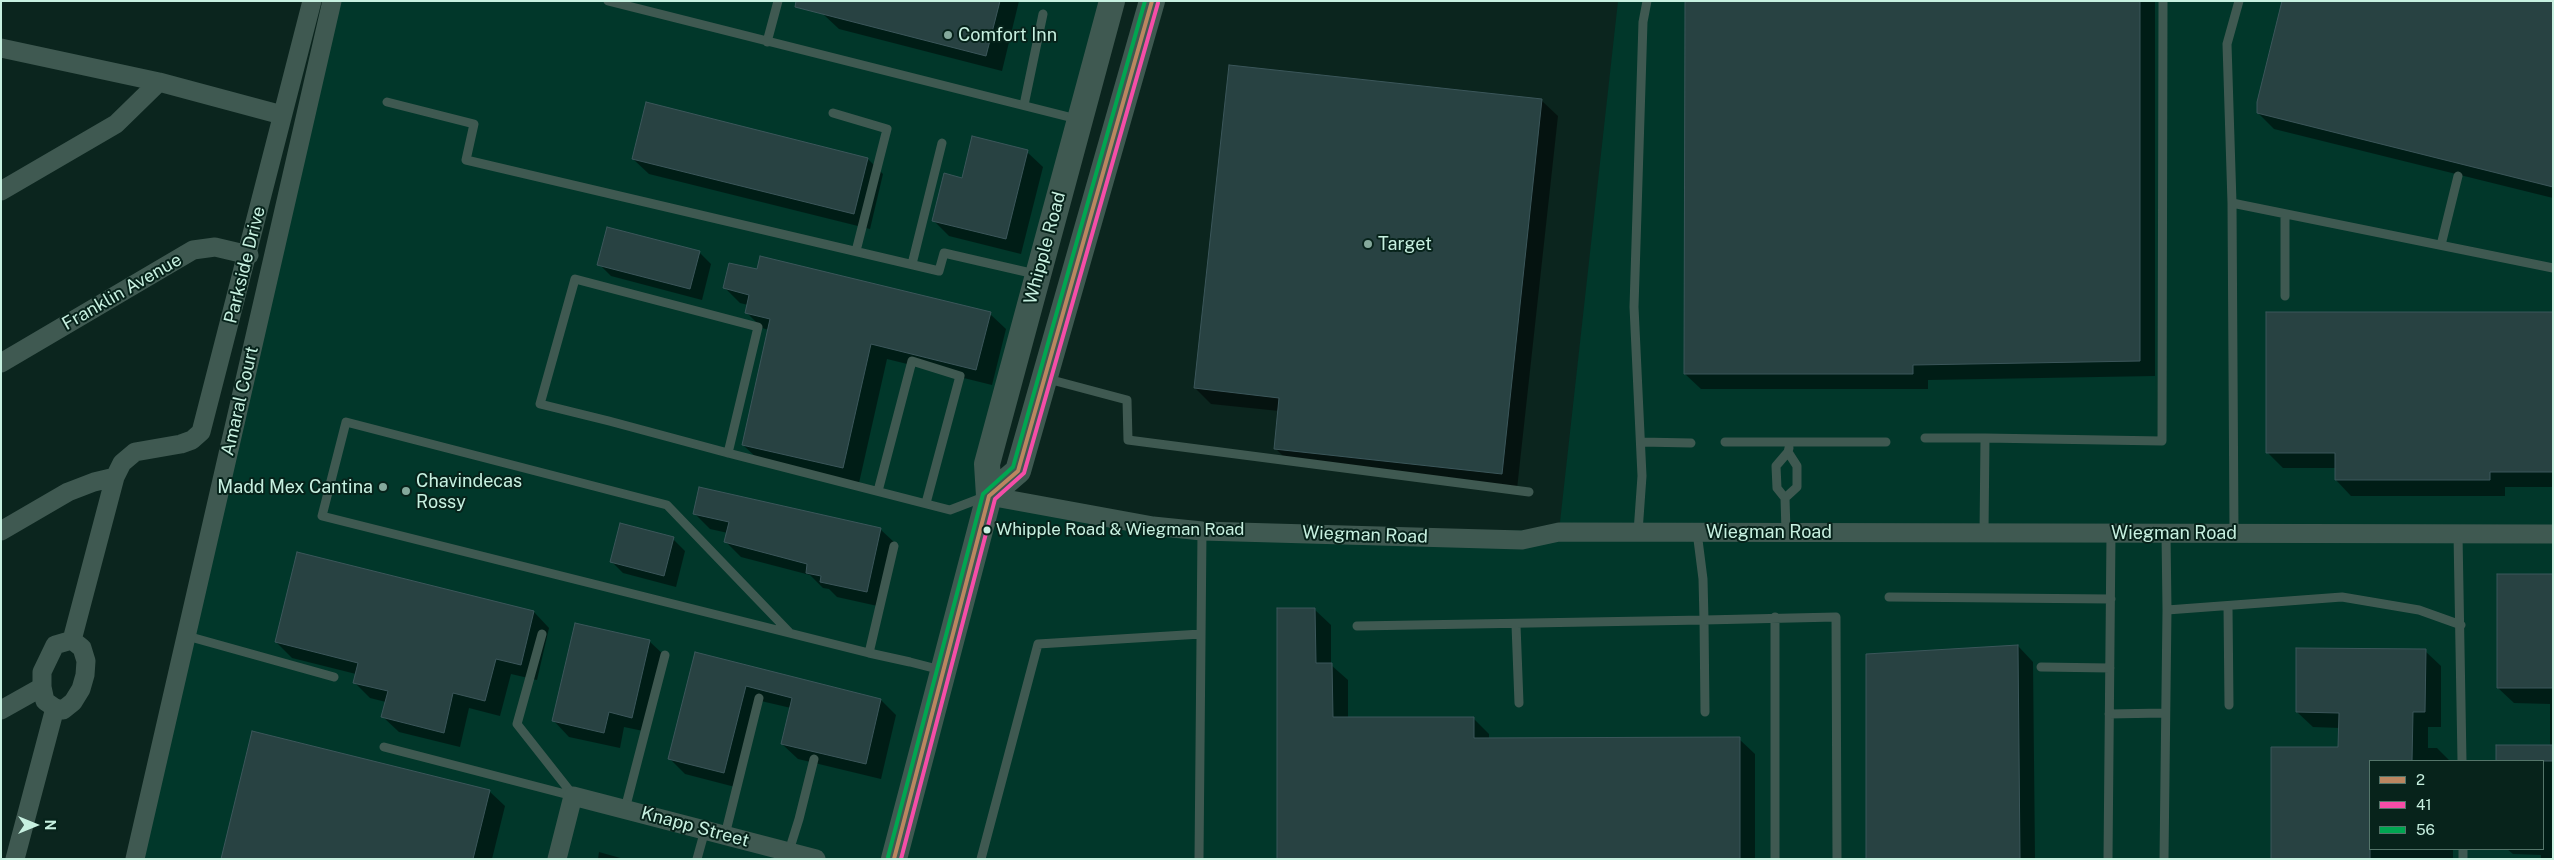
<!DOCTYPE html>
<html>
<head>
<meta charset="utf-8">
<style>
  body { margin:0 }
  #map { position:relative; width:2554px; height:860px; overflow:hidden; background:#0b251e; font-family:"Public Sans",sans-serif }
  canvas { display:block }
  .frame { position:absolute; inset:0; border:2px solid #c7f0e0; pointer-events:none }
  .legend { position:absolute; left:2369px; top:760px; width:175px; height:90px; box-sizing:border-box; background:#07231b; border:1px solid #54756a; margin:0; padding:6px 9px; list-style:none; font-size:15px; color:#c7f0e0 }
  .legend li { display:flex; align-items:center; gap:10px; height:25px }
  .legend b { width:25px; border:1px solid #54756a }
  .north { position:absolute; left:10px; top:800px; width:50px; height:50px; -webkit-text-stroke:4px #07231b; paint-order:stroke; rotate:90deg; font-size:14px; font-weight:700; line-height:20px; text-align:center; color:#c7f0e0 }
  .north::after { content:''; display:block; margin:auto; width:18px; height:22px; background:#c7f0e0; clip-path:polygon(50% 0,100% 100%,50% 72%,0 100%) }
</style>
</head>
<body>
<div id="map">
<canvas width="2554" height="860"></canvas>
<div class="frame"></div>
<ul class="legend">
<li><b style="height:6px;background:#bb8660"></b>2</li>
<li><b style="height:6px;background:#f54da8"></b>41</li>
<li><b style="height:6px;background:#00a651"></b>56</li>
</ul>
<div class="north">N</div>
</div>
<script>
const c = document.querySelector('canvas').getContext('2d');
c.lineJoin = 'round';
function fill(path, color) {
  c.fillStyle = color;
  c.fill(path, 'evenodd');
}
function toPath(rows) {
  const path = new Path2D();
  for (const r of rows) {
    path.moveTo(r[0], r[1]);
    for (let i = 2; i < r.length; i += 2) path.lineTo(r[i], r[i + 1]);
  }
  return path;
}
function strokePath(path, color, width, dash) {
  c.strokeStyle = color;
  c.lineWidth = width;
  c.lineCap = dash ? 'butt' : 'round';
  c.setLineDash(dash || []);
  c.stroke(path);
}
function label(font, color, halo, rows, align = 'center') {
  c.font = font + ' "Public Sans",sans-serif';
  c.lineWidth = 4;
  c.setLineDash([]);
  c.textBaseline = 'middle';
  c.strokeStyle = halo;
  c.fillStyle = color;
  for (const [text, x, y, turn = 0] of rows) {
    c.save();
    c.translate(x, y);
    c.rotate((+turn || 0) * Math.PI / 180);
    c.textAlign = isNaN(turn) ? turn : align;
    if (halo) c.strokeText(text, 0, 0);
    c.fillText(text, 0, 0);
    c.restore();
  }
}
fill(toPath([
  [332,1,1112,1,989,495,1153,526,1559,531,1618,1,2553,1,2553,859,135,859],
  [2370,761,2543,761,2543,849,2370,849]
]), '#01372a');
fill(toPath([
  [826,1,1019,1,1002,71,839,29,823,14],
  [1686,1,2155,1,2155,376,1928,380,1928,389,1701,389,1685,374],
  [2553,1,2553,198,2274,129,2258,113],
  [1230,66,1542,101,1558,116,1517,489,1291,464,1275,448,1279,411,1211,404,1195,388],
  [1027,152,1043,167,1021,254,949,236,933,220,963,180],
  [633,159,868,159,883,174,870,229,649,174],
  [699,252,711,264,702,300,611,276,599,264],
  [725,288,990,314,1006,329,992,385,887,359,859,483,759,460,743,445,769,330,762,328,746,312,748,305,740,303],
  [2553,313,2553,487,2505,487,2505,496,2351,496,2336,480,2336,468,2283,468,2268,453],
  [694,513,880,529,896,544,882,607,837,597,829,589,823,588,810,575,741,557,726,542,728,533,710,529],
  [673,539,685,551,676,587,623,573,611,561],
  [298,554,534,612,549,628,537,680,511,674,500,716,469,708,460,747,399,732,383,717,386,702,370,698,354,682,356,674,292,658,276,642],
  [2553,575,2553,859,2541,859,2541,855,2513,854,2507,849,2543,849,2543,761,2498,761,2498,746,2550,746,2550,704,2514,703,2498,688],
  [1315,610,1331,625,1331,665,1348,680,1348,718,1473,718,1489,734,1489,739,1739,739,1755,754,1755,859,1279,859],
  [649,641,665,656,648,732,624,727,620,748,569,737,554,721],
  [2018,646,2033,662,2035,859,1868,859],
  [2425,651,2441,666,2441,727,2428,727,2428,748,2437,748,2450,761,2370,761,2370,849,2453,849,2453,859,2272,859,2340,748,2340,728,2313,727,2297,712],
  [696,654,881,700,896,715,881,779,798,759,782,744,791,708,761,701,739,788,685,774,669,758],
  [489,791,505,806,492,859,222,859],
  [599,852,624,859,598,859]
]), '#0007');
const building = toPath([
  [796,1,1000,1,986,56,795,7,796,1],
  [1685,1,2140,1,2140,361,1913,365,1913,374,1684,374,1685,1],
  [2282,1,2553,1,2553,187,2257,113,2257,102,2282,1],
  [1229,65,1542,99,1502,474,1274,449,1279,398,1194,388,1229,65],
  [646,102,868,158,854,214,632,159,646,102],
  [972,136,1028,150,1006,239,932,221,944,173,962,178,972,136],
  [607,227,700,251,690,289,597,265,607,227],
  [760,256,991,312,976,370,871,344,843,468,742,445,770,319,745,313,749,295,723,288,729,263,757,269,760,256],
  [2266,312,2553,312,2553,472,2490,472,2490,480,2335,480,2335,453,2266,453,2266,312],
  [699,487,881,528,867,592,820,582,821,576,806,573,807,564,724,542,729,522,693,514,699,487],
  [620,523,674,537,664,576,610,562,620,523],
  [297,552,534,611,521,665,496,659,485,701,453,693,444,733,381,717,388,691,353,683,358,663,275,642,297,552],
  [2497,574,2553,574,2553,688,2497,688,2497,574],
  [1277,608,1315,608,1316,663,1332,663,1333,717,1474,717,1474,738,1740,737,1740,859,1277,859,1277,608],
  [575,623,650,640,632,718,609,712,604,733,552,721,575,623],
  [2018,645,2020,859,1866,859,1866,654,2018,645],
  [2296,648,2426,649,2425,712,2413,712,2412,761,2370,761,2370,859,2271,859,2271,747,2338,747,2339,713,2296,712,2296,648],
  [695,652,881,699,866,764,781,744,792,698,746,686,724,773,668,759,695,652],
  [252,731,490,790,473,859,221,859,252,731],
  [2496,745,2553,745,2553,761,2496,761,2496,745]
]);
fill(building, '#284242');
strokePath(building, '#3b565a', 1);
strokePath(toPath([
  [608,1,1077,119],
  [2239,1,2227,44,2232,203,2553,268],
  [767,42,778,1],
  [387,102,474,124,466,160,939,271,944,253,1035,274],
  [1024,105,1043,14],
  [833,113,887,129,856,251],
  [2232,203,2234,533],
  [2285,214,2285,296],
  [2441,245,2458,176],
  [912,264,942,143],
  [1048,379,1127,400,1128,440,1529,492],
  [1925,438,1985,438],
  [1641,442,1691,443],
  [1725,442,1886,442],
  [728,453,758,327,575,279,540,404,609,421,728,453,950,510,984,497],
  [878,491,912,361,960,376,926,503],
  [1785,498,1797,487,1797,466,1788,452,1789,448],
  [1638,532,1642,476,1634,307,1643,22,1647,1],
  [1786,532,1785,498,1777,488,1776,466,1788,452],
  [1984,533,1985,438,2162,441,2163,1],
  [2166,533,2167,610,2342,597,2419,610,2461,625],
  [2458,534,2462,761],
  [1889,597,2111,599],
  [2228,606,2229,705],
  [1516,625,1519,703],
  [1357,626,1704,620,1703,579,1697,532],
  [790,633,667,505,346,422,322,516,869,653,910,662,941,670],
  [542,634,517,724,573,795],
  [187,636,334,677],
  [869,653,894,546],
  [2041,667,2110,668],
  [1705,712,1704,620,1836,617,1837,859],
  [2109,714,2164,713],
  [384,747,573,796],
  [625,809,665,655],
  [725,835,759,698],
  [2463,849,2463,859],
  [789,851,799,819,814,759],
  [697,859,705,830],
  [981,859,1038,644,1201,634],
  [1199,859,1202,531],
  [1775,859,1775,617],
  [2108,859,2111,533],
  [2164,859,2167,610]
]), '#3f5951', 9);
strokePath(toPath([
  [1,48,159,82,282,115],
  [1,191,116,124,159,82],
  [1,363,193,250,215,247,249,255],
  [989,496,1153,526,1202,531,1522,540,1559,532,2553,534],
  [1,531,68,492,94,482,115,477],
  [72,640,115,477,122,463,135,452,181,444,192,440,201,432,312,1],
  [72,640,82,648,86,661,85,675,81,689,73,702,63,710,55,708,45,701,42,687,42,672,55,645,72,640],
  [1,710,42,687],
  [15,859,55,708],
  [135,859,332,1],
  [557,859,573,796,816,859]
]), '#3f5951', 19);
strokePath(toPath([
  [989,496,1018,471,1152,1],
  [894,859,989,496,987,464,1112,1]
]), '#3f5951', 26);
strokePath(toPath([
  [894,859,989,496,1018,471,1152,1]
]), '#bb8660', 4);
strokePath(toPath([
  [901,859,995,499,1024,473,1158,3]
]), '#f54da8', 4);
strokePath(toPath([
  [888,857,983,494,1013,467,1145,1]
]), '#00a651', 4);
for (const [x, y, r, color] of [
  [948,35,5,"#85a99c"],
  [1368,244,5,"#85a99c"],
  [383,487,5,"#85a99c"],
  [406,491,5,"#85a99c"],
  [987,530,4.5,"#c7f0e0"]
]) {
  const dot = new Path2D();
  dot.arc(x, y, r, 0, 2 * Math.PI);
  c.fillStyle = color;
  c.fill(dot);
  strokePath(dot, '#07231b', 2);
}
label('17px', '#c7f0e0', '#07231b', [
  ["Whipple Road & Wiegman Road",996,530]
], 'left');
label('18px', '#c7f0e0', '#07231b', [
  ["Comfort Inn",958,35],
  ["Target",1378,244],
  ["Chavindecas",416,481],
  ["Rossy",416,502],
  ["Madd Mex Cantina",373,487,"right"]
], 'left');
label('18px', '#c7f0e0', '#07231b', [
  ["Whipple Road",1045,248,-75],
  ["Parkside Drive",245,265,-76],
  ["Franklin Avenue",122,292,-30],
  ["Amaral Court",240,401,-77],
  ["Wiegman Road",1769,532],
  ["Wiegman Road",2174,533],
  ["Wiegman Road",1365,535,2],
  ["Knapp Street",695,827,15]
]);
</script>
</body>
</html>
